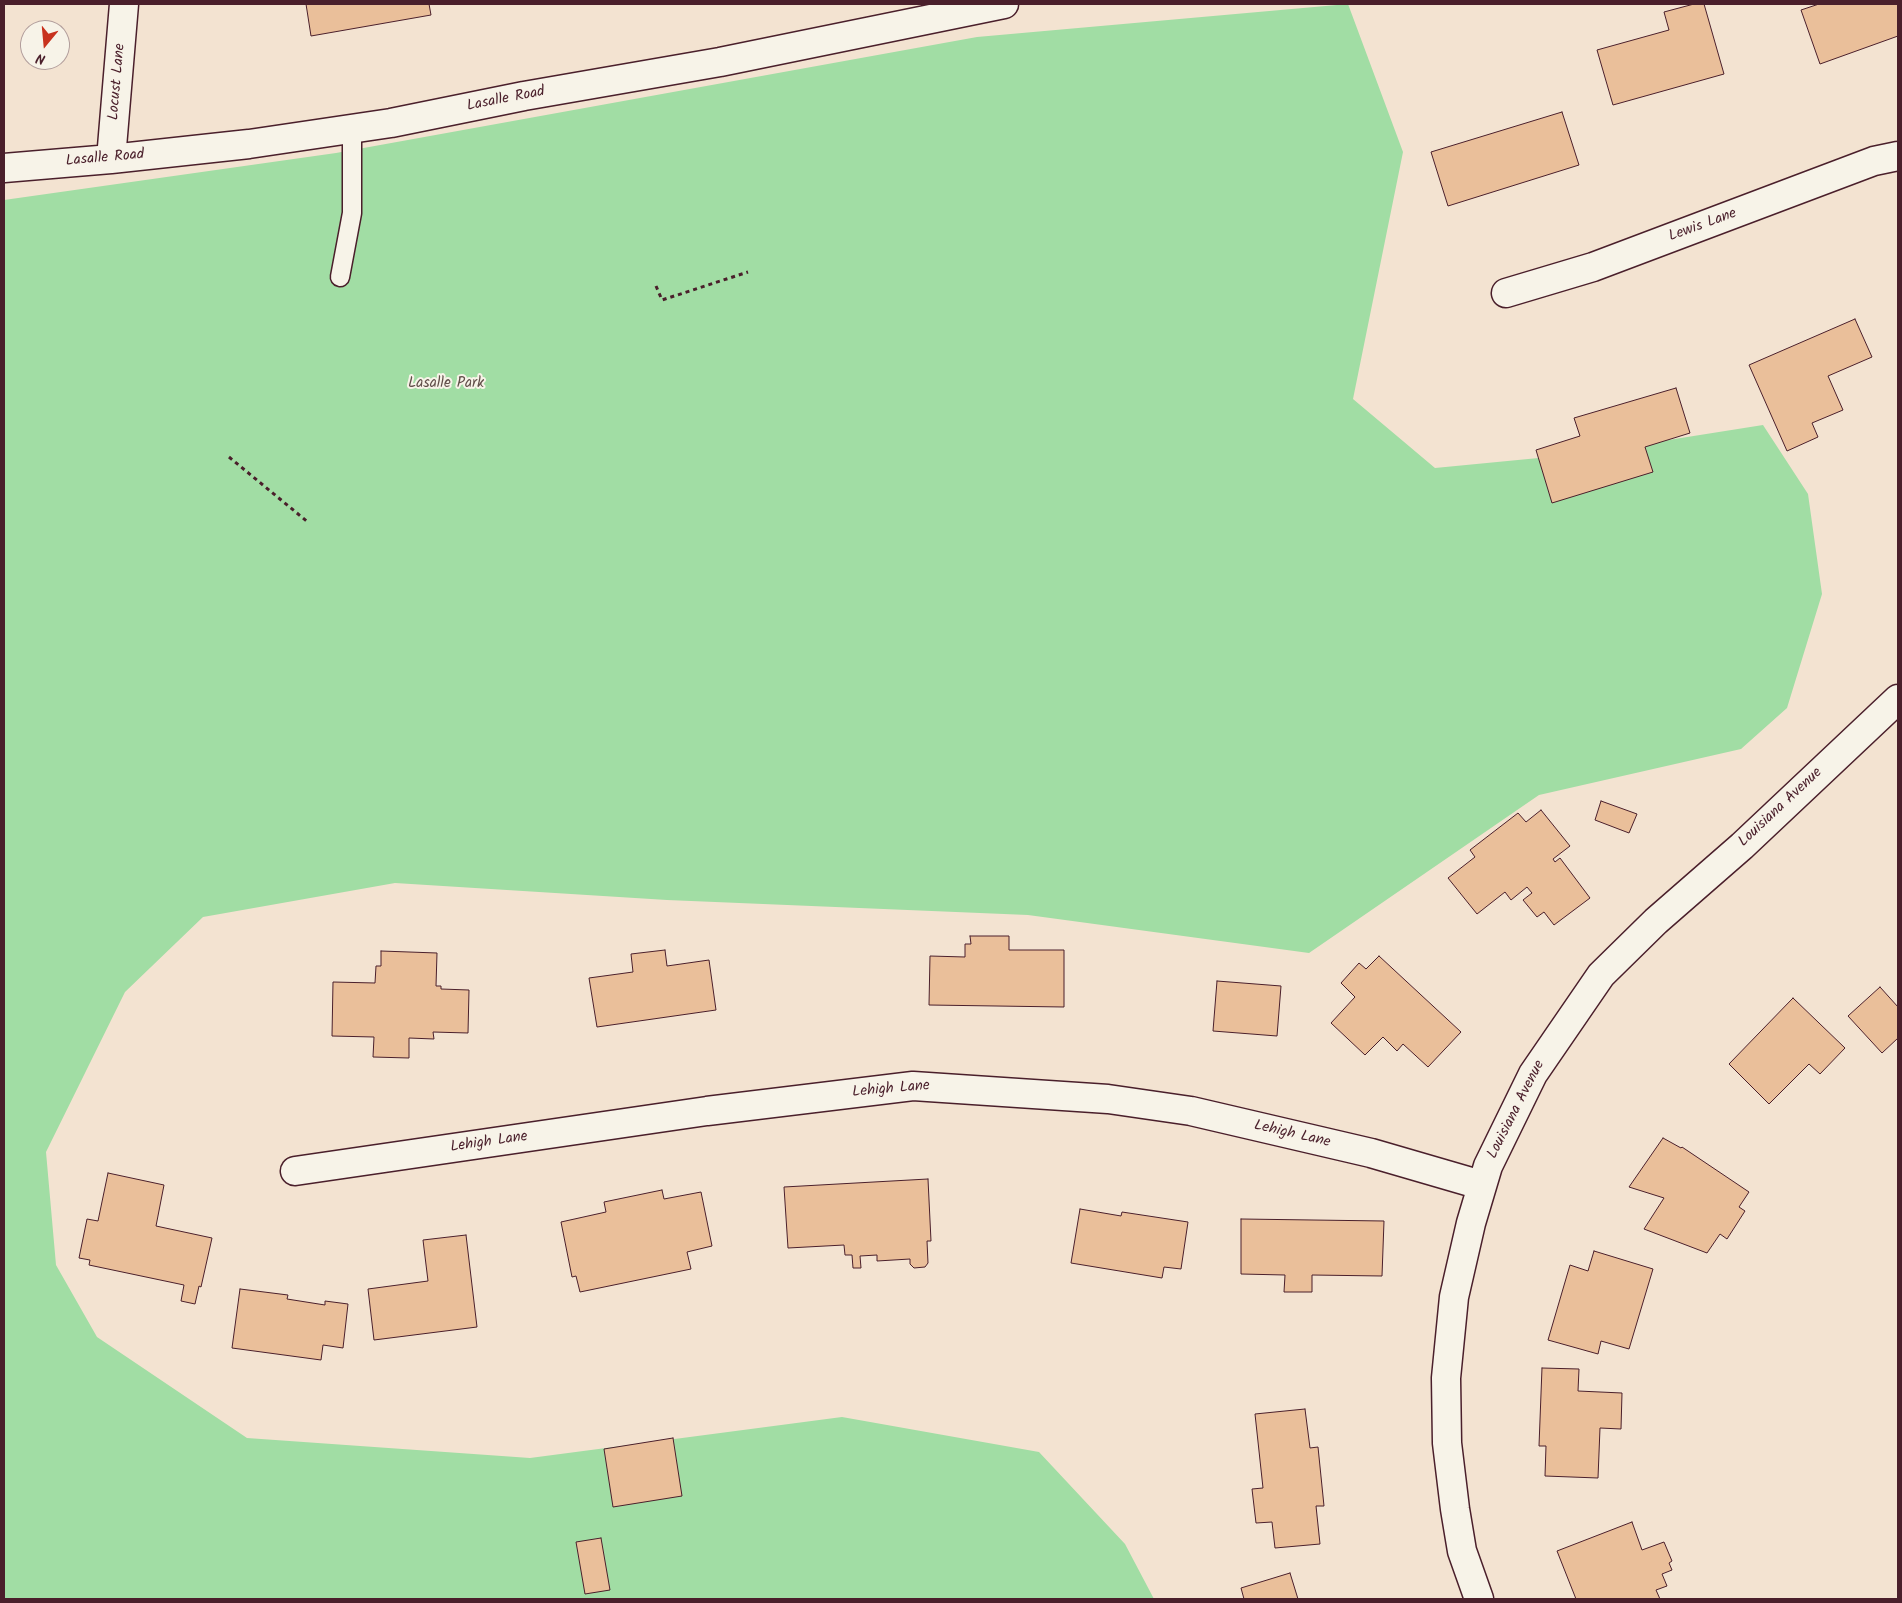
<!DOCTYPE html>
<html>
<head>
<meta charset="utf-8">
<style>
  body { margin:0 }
  #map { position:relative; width:1902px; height:1603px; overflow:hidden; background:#f3e3d1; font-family:Kalam,sans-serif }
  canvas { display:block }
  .frame { position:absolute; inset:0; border:5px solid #4a1f2b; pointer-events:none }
  .north { position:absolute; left:20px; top:20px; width:50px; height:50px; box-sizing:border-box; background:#f7f3e8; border:1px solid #b29e9c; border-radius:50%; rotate:197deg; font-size:14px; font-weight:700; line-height:20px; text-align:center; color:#4a1f2b }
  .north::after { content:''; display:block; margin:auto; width:18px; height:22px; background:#c8321e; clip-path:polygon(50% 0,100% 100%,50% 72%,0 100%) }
</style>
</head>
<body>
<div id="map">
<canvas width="1902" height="1603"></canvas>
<div class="frame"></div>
<div class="north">N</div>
</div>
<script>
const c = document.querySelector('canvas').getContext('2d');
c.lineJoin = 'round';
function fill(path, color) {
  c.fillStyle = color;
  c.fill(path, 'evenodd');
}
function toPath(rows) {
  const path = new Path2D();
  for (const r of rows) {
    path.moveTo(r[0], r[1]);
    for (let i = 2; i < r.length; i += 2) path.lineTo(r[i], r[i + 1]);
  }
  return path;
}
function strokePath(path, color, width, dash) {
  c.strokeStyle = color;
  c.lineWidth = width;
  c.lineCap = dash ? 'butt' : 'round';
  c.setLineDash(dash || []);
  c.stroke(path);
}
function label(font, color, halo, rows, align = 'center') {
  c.font = font + ' Kalam,sans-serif';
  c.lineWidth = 4;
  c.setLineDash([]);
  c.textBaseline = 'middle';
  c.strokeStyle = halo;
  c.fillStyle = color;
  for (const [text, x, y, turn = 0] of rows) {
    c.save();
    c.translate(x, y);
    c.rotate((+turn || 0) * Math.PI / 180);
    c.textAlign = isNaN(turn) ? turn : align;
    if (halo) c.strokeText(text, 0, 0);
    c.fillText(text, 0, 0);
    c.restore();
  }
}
fill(toPath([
  [1348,4,1403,152,1353,399,1435,468,1580,454,1763,425,1808,494,1822,594,1787,708,1741,749,1539,795,1309,953,1028,915,667,900,395,883,203,917,125,992,46,1152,56,1265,97,1337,247,1438,530,1458,842,1417,1039,1452,1125,1544,1154,1599,4,1599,4,200,336,153,977,37]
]), '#a1dda4');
const building = toPath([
  [306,4,429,4,431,15,311,36,306,4],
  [1694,4,1704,4,1724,74,1613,105,1597,50,1669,30,1664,12,1694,4],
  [1819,4,1898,4,1898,36,1820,64,1801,10,1819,4],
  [1562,112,1579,165,1448,206,1431,152,1562,112],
  [1855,319,1872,357,1828,376,1843,410,1812,423,1818,437,1787,451,1749,365,1855,319],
  [1676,388,1690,433,1645,447,1653,472,1552,503,1536,450,1580,436,1574,418,1676,388],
  [1601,801,1637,814,1629,833,1595,820,1601,801],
  [1541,810,1570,846,1553,859,1555,862,1560,858,1590,898,1554,925,1544,912,1537,917,1523,900,1532,893,1527,887,1511,900,1505,892,1477,914,1448,878,1475,857,1470,850,1518,813,1526,822,1541,810],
  [970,936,1009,936,1009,950,1064,950,1064,1007,929,1005,930,956,965,957,965,944,971,944,970,936],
  [665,950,667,966,709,960,716,1010,597,1027,589,978,633,972,631,954,665,950],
  [381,951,437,953,436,986,441,986,441,989,469,990,468,1033,433,1032,434,1039,409,1038,409,1058,373,1057,374,1037,332,1036,333,982,375,983,376,966,381,966,381,951],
  [1379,956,1461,1032,1428,1067,1403,1044,1397,1051,1383,1037,1365,1055,1331,1023,1355,997,1341,983,1359,963,1366,969,1379,956],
  [1217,981,1281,986,1277,1036,1213,1031,1217,981],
  [1880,987,1898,1007,1898,1038,1882,1053,1848,1016,1880,987],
  [1793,998,1845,1048,1820,1074,1809,1064,1769,1104,1729,1064,1793,998],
  [1663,1138,1681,1148,1682,1147,1749,1192,1739,1207,1745,1211,1727,1239,1720,1234,1707,1253,1644,1229,1664,1198,1629,1187,1663,1138],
  [108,1173,164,1185,156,1226,212,1238,201,1287,199,1286,195,1304,181,1301,184,1285,89,1265,90,1260,79,1258,87,1219,98,1221,108,1173],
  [928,1179,931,1241,927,1241,928,1263,925,1267,914,1268,910,1264,910,1259,877,1261,877,1255,860,1256,861,1268,853,1268,852,1255,845,1255,844,1245,788,1248,784,1187,928,1179],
  [662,1190,664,1199,701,1192,712,1246,687,1252,691,1269,580,1292,576,1276,572,1277,561,1222,606,1212,604,1202,662,1190],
  [1080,1209,1121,1216,1122,1212,1188,1222,1181,1269,1164,1267,1162,1278,1071,1263,1080,1209],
  [1241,1219,1384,1221,1382,1276,1312,1275,1312,1292,1284,1292,1285,1275,1241,1274,1241,1219],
  [466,1235,477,1327,374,1340,368,1289,428,1281,423,1240,466,1235],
  [1594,1251,1653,1269,1629,1349,1601,1341,1598,1354,1548,1340,1570,1265,1588,1271,1594,1251],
  [240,1289,288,1295,287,1299,325,1305,325,1301,348,1304,343,1348,323,1345,321,1360,232,1348,240,1289],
  [1542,1368,1579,1369,1578,1391,1622,1393,1621,1429,1600,1428,1598,1478,1545,1476,1546,1446,1539,1446,1542,1368],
  [1305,1409,1310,1448,1318,1447,1324,1506,1316,1506,1320,1544,1275,1548,1272,1522,1256,1523,1252,1489,1263,1488,1255,1414,1305,1409],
  [673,1438,682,1496,613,1507,604,1449,673,1438],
  [1632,1522,1642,1550,1664,1542,1672,1561,1669,1563,1672,1570,1662,1574,1667,1586,1656,1590,1660,1599,1576,1599,1557,1551,1632,1522],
  [601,1538,610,1590,585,1594,576,1542,601,1538],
  [1290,1573,1298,1599,1244,1599,1241,1588,1290,1573]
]);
fill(building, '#eabf9a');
strokePath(building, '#4a1f2b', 1);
const service = toPath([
  [340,277,352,213,352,128]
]);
const minor = toPath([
  [111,159,124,4],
  [4,168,111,159,249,144,391,123,524,96,720,62,1004,4],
  [1506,293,1593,267,1874,161,1898,156],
  [295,1171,707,1111,913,1086,1108,1099,1191,1111,1371,1153,1481,1185]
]);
const tertiary = toPath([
  [1479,1599,1462,1551,1455,1509,1447,1443,1446,1378,1454,1297,1471,1223,1488,1166,1533,1074,1601,975,1656,921,1742,846,1898,699]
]);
strokePath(service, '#4a1f2b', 21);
strokePath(minor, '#4a1f2b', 31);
strokePath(tertiary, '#4a1f2b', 31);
strokePath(toPath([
  [656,286,662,300,748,272],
  [229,457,309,523]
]), '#4a1f2b', 3, [4, 4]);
strokePath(service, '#f7f3e8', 18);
strokePath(minor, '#f7f3e8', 28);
strokePath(tertiary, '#f7f3e8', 28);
label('15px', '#4a1f2b', '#f7f3e8', [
  ["Locust Lane",118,82,-85],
  ["Lasalle Road",506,100,-11],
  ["Lasalle Road",105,159,-5],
  ["Lewis Lane",1703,226,-20],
  ["Louisiana Avenue",1781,808,-43],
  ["Lehigh Lane",891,1090,-5],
  ["Louisiana Avenue",1517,1110,-63],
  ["Lehigh Lane",1292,1135,13],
  ["Lehigh Lane",489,1143,-8]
]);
label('15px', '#604e49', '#f7f3e8', [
  ["Lasalle Park",446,384]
]);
</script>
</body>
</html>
